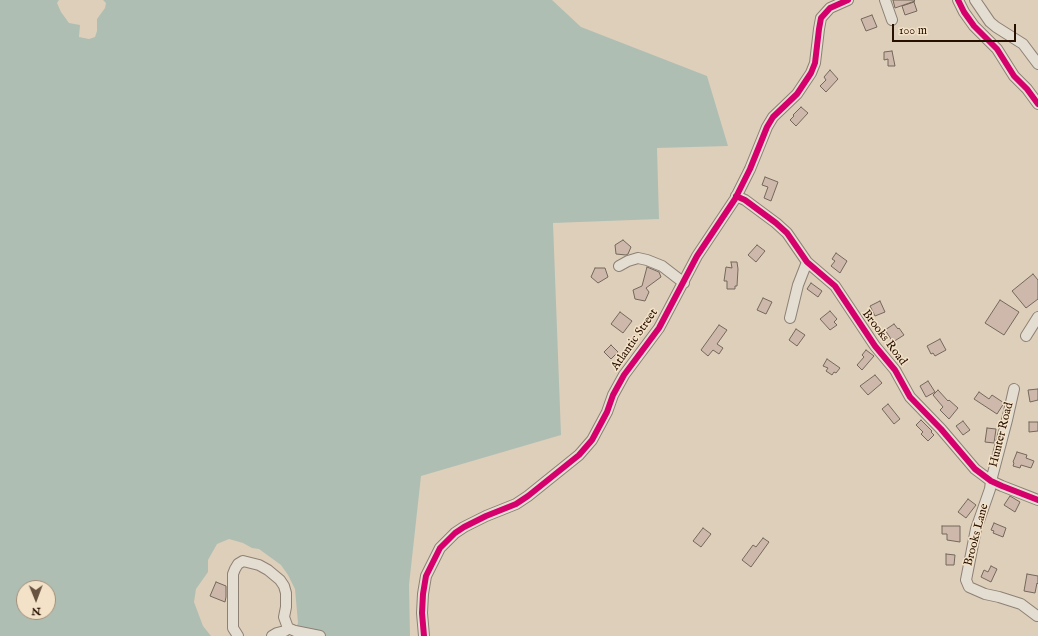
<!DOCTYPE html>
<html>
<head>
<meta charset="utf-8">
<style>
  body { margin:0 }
  #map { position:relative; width:1038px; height:636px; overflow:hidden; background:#decfba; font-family:"IM FELL English",serif }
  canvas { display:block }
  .north { position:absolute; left:16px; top:580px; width:40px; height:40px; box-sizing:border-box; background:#f3e2c8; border:1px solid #a28e78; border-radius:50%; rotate:179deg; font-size:11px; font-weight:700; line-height:16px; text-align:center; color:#281000 }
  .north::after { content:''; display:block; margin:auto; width:14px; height:18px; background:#685341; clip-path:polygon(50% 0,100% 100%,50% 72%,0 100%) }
  .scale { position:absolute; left:892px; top:24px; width:124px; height:18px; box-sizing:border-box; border:2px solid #281000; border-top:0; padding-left:5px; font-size:12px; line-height:14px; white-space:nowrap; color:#281000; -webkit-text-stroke:3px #f3e2c8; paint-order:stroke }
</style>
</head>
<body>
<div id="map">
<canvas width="1038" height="636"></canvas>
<div class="north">N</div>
<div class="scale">100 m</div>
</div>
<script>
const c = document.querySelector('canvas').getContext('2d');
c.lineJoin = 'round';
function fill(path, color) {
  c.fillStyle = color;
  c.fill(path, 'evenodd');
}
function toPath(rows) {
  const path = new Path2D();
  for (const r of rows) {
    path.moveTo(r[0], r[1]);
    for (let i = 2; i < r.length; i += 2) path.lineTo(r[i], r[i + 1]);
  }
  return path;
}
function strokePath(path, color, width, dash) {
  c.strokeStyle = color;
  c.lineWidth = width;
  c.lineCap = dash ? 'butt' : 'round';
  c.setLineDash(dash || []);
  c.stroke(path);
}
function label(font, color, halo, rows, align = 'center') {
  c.font = font + ' "IM FELL English",serif';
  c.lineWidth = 3;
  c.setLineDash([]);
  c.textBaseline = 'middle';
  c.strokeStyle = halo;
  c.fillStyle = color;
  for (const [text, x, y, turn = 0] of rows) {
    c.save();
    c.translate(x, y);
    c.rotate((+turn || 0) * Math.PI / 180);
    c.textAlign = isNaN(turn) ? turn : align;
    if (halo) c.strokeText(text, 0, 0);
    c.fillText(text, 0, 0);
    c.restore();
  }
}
fill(toPath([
  [0,0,59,0,57,3,61,12,69,23,80,25,79,37,89,39,95,37,97,31,97,19,105,8,106,3,103,0,552,0,581,27,707,76,728,146,657,148,659,219,553,223,561,435,421,476,409,585,410,636,292,636,298,623,295,589,288,575,281,565,259,549,252,548,243,543,229,539,217,544,208,560,208,572,196,589,194,602,203,626,211,636,0,636],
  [24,588,48,588,48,612,24,612]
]), '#afbeb3');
const building = toPath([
  [893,0,914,0,915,1,895,8,893,0],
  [914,2,917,11,905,15,902,6,914,2],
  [872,15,877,27,866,31,861,19,872,15],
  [892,51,895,66,888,66,888,59,884,60,884,52,892,51],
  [830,70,838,79,826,92,820,86,826,80,824,77,830,70],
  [801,107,808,113,796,126,790,120,794,116,793,115,801,107],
  [765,177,778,182,771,201,764,198,768,187,762,185,765,177],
  [623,240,631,247,628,254,626,255,616,254,615,245,623,240],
  [757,245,765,251,756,262,748,255,757,245],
  [836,253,847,261,840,273,831,266,835,261,832,259,836,253],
  [731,262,737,262,738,269,737,286,735,286,735,289,727,289,727,281,724,281,726,267,732,268,731,262],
  [647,267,659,272,661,277,646,288,649,292,645,301,635,299,633,290,642,286,647,267],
  [595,268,605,268,608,277,598,283,591,277,595,268],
  [1033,274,1038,280,1038,299,1026,308,1012,291,1033,274],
  [811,283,822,291,818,297,807,289,811,283],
  [763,298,772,302,766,314,757,310,763,298],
  [1000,300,1019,312,1004,335,985,323,1000,300],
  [880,301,885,312,875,316,870,306,880,301],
  [830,311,837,319,834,322,837,325,830,330,820,319,830,311],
  [620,312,632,321,623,333,611,324,620,312],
  [894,324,898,329,899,328,904,335,893,342,885,330,894,324],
  [719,325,727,330,717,344,723,348,719,354,713,350,708,356,701,350,719,325],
  [796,329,805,335,797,346,789,340,796,329],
  [940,339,946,350,935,356,933,353,931,354,927,346,940,339],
  [611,345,618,352,611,359,604,352,611,345],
  [866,350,874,356,862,370,857,365,864,357,862,355,866,350],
  [827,359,840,368,836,373,834,372,832,375,826,371,828,368,823,366,827,359],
  [875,375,882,383,868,395,860,386,875,375],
  [928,381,935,392,926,397,920,386,928,381],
  [1038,389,1038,400,1030,402,1028,390,1038,389],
  [938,390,948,401,949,400,958,408,949,419,940,410,943,407,933,395,938,390],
  [979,392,989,399,992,395,1004,403,997,414,974,399,979,392],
  [888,404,900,419,894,424,882,409,888,404],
  [921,420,932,431,931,432,934,435,928,441,921,434,923,432,916,425,921,420],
  [963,421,970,430,963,435,956,426,963,421],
  [1029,422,1038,422,1038,431,1029,432,1029,422],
  [987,428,996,429,994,443,985,442,987,428],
  [1017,452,1027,455,1026,458,1034,461,1031,468,1021,465,1020,468,1013,466,1014,463,1013,462,1017,452],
  [1010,496,1020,502,1015,512,1004,505,1010,496],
  [968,499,976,505,966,518,958,512,968,499],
  [994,523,1006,528,1003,537,993,533,994,531,991,530,994,523],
  [942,526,960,526,960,542,947,540,947,534,942,534,942,526],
  [703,528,711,534,701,547,693,541,703,528],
  [763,538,769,542,751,567,742,560,753,545,756,547,763,538],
  [946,554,955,555,954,565,946,565,946,554],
  [991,566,997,569,991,582,981,577,984,570,988,572,991,566],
  [1027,574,1038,576,1038,584,1037,583,1035,593,1024,591,1027,574],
  [216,582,226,586,226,597,225,602,210,596,216,582]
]);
fill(building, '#ceb8ab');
strokePath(building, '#73685b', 1);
const minor = toPath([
  [885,0,892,20],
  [958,0,964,12,974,26,997,49,1014,76,1027,89,1038,104],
  [975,0,990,22,996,27,1023,44,1038,64],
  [736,196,745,200,776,223,787,233,807,262,835,286,875,346,895,370,910,397,941,429,975,469,991,481,1002,486,1038,500],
  [619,266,628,261,638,258,647,260,662,266,684,283],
  [790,318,798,285,807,262],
  [1026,336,1038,317],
  [1014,389,1007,420,991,481,990,489,976,529,966,580,969,587,985,594,999,597,1021,604,1037,616],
  [238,636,233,628,233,574,235,569,238,564,243,561,259,565,268,570,280,580,284,586,286,593,286,607,284,617,288,628,295,631,320,636],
  [272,636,277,633,285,631,288,628],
  [424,636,422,613,423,594,426,576,440,548,455,533,464,527,486,516,516,504,528,496,579,455,592,440,607,412,613,395,624,375,659,328,697,256,735,199,750,169,767,127,773,117,797,94,811,73,815,63,819,29,821,18,830,8,848,0]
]);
strokePath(minor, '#8d8174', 12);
strokePath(minor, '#e4ddd2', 10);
strokePath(toPath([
  [958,0,964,12,974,26,997,49,1014,76,1027,89,1038,104],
  [736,196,745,200,776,223,787,233,807,262,835,286,875,346,895,370,910,397,941,429,975,469,991,481,1002,486,1038,500],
  [424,636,422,613,423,594,426,576,440,548,455,533,464,527,486,516,516,504,528,496,579,455,592,440,607,412,613,395,624,375,659,328,697,256,735,199,750,169,767,127,773,117,797,94,811,73,815,63,819,29,821,18,830,8,848,0]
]), '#d6006c', 6);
label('12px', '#281000', '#f3e2c8', [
  ["Brooks Road",884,338,53],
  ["Atlantic Street",635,340,-55],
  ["Hunter Road",1002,435,-76],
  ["Brooks Lane",977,535,-75]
]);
</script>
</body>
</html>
